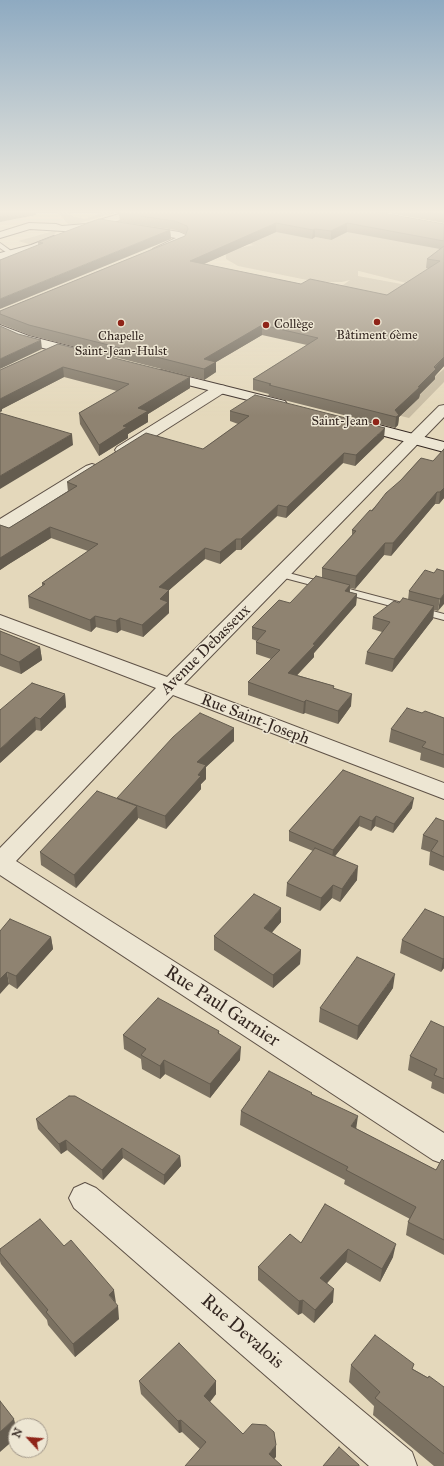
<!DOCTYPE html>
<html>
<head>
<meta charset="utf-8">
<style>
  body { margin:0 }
  #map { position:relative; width:444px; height:1466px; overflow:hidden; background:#e4d8bb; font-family:"IM FELL Great Primer",serif }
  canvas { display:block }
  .north { position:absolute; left:8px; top:1418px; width:40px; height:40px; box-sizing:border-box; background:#ede6d3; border:1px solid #a3998b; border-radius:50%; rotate:296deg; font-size:11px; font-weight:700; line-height:16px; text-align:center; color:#332620 }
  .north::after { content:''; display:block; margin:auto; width:14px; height:18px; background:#8f2418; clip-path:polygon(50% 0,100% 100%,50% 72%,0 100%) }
</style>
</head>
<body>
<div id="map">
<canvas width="444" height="1466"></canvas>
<div class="north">N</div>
</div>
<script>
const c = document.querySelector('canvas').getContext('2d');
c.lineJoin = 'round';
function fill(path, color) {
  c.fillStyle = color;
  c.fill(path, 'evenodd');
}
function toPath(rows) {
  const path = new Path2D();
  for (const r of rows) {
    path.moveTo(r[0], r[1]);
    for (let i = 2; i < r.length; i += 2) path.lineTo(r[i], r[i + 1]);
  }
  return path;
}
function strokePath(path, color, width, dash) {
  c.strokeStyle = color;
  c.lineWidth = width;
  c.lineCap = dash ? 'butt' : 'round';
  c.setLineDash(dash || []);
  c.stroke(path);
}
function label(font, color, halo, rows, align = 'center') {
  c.font = font + ' "IM FELL Great Primer",serif';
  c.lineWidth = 3;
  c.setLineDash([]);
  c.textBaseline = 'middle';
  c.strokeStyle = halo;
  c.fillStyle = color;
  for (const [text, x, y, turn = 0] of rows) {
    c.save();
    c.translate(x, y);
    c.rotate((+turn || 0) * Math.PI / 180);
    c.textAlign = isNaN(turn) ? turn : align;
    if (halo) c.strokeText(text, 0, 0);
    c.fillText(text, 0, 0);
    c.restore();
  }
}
fill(toPath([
  [56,211,72,213,68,215,85,219,106,211,121,211,73,225,68,224],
  [154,211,336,211,430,232,444,255,428,268,444,271,432,379,444,369,444,382,409,418,397,415,339,288,350,280,342,282,317,282,238,266,226,259,226,254,239,248,254,245,238,241,118,223,118,221],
  [284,233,342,234,331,240,315,237,312,238],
  [358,271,359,271,434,290,358,276],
  [57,230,54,236,32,245,18,241]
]), '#c6baa1');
const lane = toPath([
  [0,243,14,253,14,255,10,255,0,248,0,243],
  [281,571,444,614,444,620,277,576,276,574,281,571]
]);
const street = toPath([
  [141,226,179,232,186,235,187,237,186,241,185,243,161,253,153,253,151,251,153,249,176,238,137,231,136,229,137,227,141,226],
  [220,385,225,386,227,389,225,392,129,453,123,455,117,453,115,450,117,447,215,386,220,385],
  [444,405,444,417,184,684,444,783,444,799,173,695,16,861,444,1133,444,1164,433,1160,0,875,0,848,156,688,0,628,0,615,167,677,439,406,444,405],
  [92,464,98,466,100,469,98,472,6,530,0,531,0,519,86,466,92,464],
  [85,1183,96,1188,412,1452,417,1466,369,1466,74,1208,69,1198,74,1188,85,1183]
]);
const secondary = toPath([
  [129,211,145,211,144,213,80,232,30,229,0,238,0,232,29,223,56,224,62,226,86,224,129,211],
  [54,236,59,239,58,241,39,249,0,260,0,253,31,245,54,236],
  [0,325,29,336,88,351,90,354,88,357,83,358,19,342,0,334,0,325],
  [161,370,285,401,287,404,285,407,280,408,156,377,154,374,156,371,161,370],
  [356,419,444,442,444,452,351,427,348,424,351,421,356,419]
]);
strokePath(lane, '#5f5247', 2);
strokePath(street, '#5f5247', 2);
strokePath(secondary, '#332620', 2);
fill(lane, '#ede6d3');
fill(street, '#ede6d3');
fill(secondary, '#ede6d3');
fill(toPath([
  [377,211,444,211,444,223],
  [119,213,444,224,444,366,435,376,435,379,420,394,419,398,399,417,398,425,395,428,268,396,269,394,253,390,253,379,307,345,262,335,216,362,216,372,204,380,29,335,1,324,0,324,0,311,185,236,186,234,176,230,120,222],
  [276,232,312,239,315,237,331,240,347,232,440,249,427,259,426,268,429,269,387,295,301,284,204,264],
  [170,230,171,239,38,245,38,242],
  [58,344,190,388,148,414,148,422,128,434,128,438,99,456,80,424,79,413,117,391,64,377,2,409,2,411,0,412,0,370],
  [230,411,384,438,355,466,343,463,286,518,277,516,241,550,236,550,220,564,205,559,169,590,169,602,168,603,169,613,143,637,121,630,117,633,96,627,91,632,29,608,28,596,42,586,42,583,88,551,51,538,9,564,0,570,0,525,9,528,68,492,67,482,203,449,238,424,230,421],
  [421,458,444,498,439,504,435,504,391,556,384,555,355,589,350,588,350,592,357,594,356,605,314,653,314,657,297,675,334,686,333,688,351,706,338,724,305,713,303,714,248,695,248,682,271,659,256,654,256,642,257,641,252,639,252,627,290,603,322,578,322,568,352,535,352,530,401,480],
  [444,571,438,611,434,610,433,619,392,672,365,664,367,652,382,632,372,629,373,617,399,603,408,600,409,591,434,573],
  [0,631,40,647,42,660,21,674,0,666],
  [32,683,65,694,66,707,41,731,36,730,0,763],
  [422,713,444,718,444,768,420,760,421,753,389,742,391,729],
  [234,728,234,741,206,767,206,779,201,784,201,789,166,829,138,818,76,888,41,865,40,852,118,799,117,798],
  [343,770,412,808,393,833,375,826,371,831,359,826,335,856,357,880,340,902,332,898,320,911,286,896,287,883,313,851,289,841,289,831],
  [444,821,444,871,429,865,430,852,421,849,423,835],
  [444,917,444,968,441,972,400,953,402,940],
  [281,922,271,932,301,950,300,964,273,988,214,950,214,936],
  [0,931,51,937,53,949,17,989,9,984],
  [393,988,357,1040,319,1022,320,1008],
  [444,1027,444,1094,431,1088,432,1082,408,1070,410,1056],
  [219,1031,219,1034,240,1060,210,1098,165,1074,160,1079,142,1069,141,1059,124,1049,123,1035],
  [312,1093,312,1094,357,1129,436,1170,444,1161,444,1255,406,1235,408,1222,410,1219,344,1184,345,1180,240,1125,241,1111],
  [36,1119,180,1156,181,1166,164,1185,123,1158,103,1180,67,1150,61,1154,38,1129],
  [325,1204,393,1257,380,1282,346,1262,327,1283,333,1302,314,1323,302,1313,298,1315,258,1280,258,1267,301,1243],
  [64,1246,119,1319,75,1357,48,1325,47,1320,1,1264,0,1261,0,1249],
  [351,1365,413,1369,444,1387,444,1466,434,1466,373,1415,374,1406,349,1382],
  [139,1381,216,1381,216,1394,210,1402,243,1434,276,1457,200,1449,182,1432,179,1433,141,1394]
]), '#7b7161');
fill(toPath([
  [11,211,36,211,36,215,0,222,0,213],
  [276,223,276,232,190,270,190,261],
  [347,223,347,232,331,240,331,231],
  [315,229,315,237,312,239,313,230],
  [170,230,171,239,0,309,0,299],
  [262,325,262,335,211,365,216,362,216,372,204,380,204,359],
  [41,340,42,349,0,369,0,359],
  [444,357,444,366,435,376,435,379,420,394,419,398,399,417,398,425,395,428,396,417,395,410,418,387],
  [63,367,64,377,2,409,2,411,0,412,0,399],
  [190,377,190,388,148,414,148,422,128,434,128,438,99,456,99,445,123,426,138,408],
  [385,428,384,438,355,466,356,455],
  [72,434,73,445,0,489,0,476],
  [344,453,343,463,286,518,287,507],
  [444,488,444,498,439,504,440,492],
  [437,492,435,504,391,556,393,543],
  [278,505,277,516,241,550,241,539],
  [50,527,51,538,9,564,0,570,0,558],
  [236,539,236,550,220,564,220,552],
  [385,543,384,555,355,589,356,576],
  [205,548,205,559,159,599,159,587],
  [350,585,349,597,345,591],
  [169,590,169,613,143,637,142,625,160,599],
  [357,594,356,605,314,653,314,657,288,685,288,673],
  [444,594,444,604,438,611,440,599],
  [434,606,433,619,392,672,394,659],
  [95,616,96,627,91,632,90,620],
  [120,618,121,630,117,633,116,621],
  [40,647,42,660,21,674,19,662],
  [65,694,66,707,41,731,40,719],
  [352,694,351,706,338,724,338,711],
  [306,700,305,713,303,714,304,702],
  [35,717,36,730,0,763,0,749],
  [234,728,234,741,206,767,206,779,201,784,201,789,166,829,165,816,197,762],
  [414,798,412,808,393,833,394,824],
  [137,806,138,819,76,888,74,875],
  [360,816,359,826,332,860,333,850],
  [376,816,375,826,371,831,372,821],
  [358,866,357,880,340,902,342,889],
  [333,885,332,898,320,911,321,898],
  [281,908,281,922,264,942,264,928],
  [51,937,53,949,17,989,16,976],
  [301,950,300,964,273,988,273,975],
  [444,958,444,968,441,972,443,959],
  [7,972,9,984,0,994,0,979],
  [395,974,393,988,357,1040,358,1026],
  [241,1047,240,1060,210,1098,210,1084],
  [164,1060,165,1074,160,1079,160,1066],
  [358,1116,356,1130,351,1126],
  [66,1140,67,1150,61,1154,59,1144],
  [122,1148,123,1158,103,1180,102,1170],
  [180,1156,181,1166,164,1185,164,1175],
  [396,1244,393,1257,380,1282,382,1269],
  [348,1249,346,1262,319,1292,320,1278],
  [334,1289,333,1302,314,1323,315,1310],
  [114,1290,116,1303,109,1295],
  [303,1300,302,1313,298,1315,299,1301],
  [118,1306,119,1319,75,1357,73,1344],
  [216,1381,216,1394,204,1409,204,1396],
  [14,1419,16,1427,16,1438,0,1452,0,1432],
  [181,1420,182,1432,179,1433,178,1421],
  [276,1445,276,1457,268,1466,269,1454]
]), '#645c4f');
const building = toPath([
  [0,211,11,211,0,213,0,211],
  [127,211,372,211,444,224,444,241,347,223,331,231,315,229,313,230,276,223,190,261,301,284,310,279,387,295,440,261,427,259,444,246,444,357,434,367,436,369,418,387,420,387,395,410,399,415,396,417,269,385,271,384,253,379,318,338,262,325,204,359,216,362,204,369,29,325,0,314,0,311,185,236,188,229,187,226,175,221,119,213,127,211],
  [423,211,444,211,444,215,423,211],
  [99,219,170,230,0,299,0,260,43,243,38,242,99,219],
  [0,326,18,334,41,340,0,359,0,326],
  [58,344,190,377,138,408,148,411,123,426,127,427,99,445,79,413,129,384,63,367,0,399,0,370,58,344],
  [255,395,385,428,356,455,344,453,287,507,278,505,241,539,236,539,220,552,205,548,159,587,169,590,160,599,168,602,142,625,120,618,116,621,95,616,90,620,28,596,45,584,42,583,98,544,50,527,0,558,0,525,9,528,77,486,67,482,146,433,203,449,249,416,230,411,255,395],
  [0,413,72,434,0,476,0,413],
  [444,449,444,488,440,492,437,492,393,543,385,543,356,576,322,568,356,531,352,530,370,510,372,511,386,493,401,480,421,458,433,461,444,449],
  [437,569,444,571,444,594,440,599,409,591,425,570,434,573,437,569],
  [316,576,350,585,345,591,357,594,313,644,315,645,288,673,334,686,333,688,352,694,338,711,306,700,304,702,248,682,280,650,256,642,266,631,252,627,279,600,290,603,316,576],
  [403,598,434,606,394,659,367,652,390,622,373,617,394,601,399,603,403,598],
  [0,631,40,647,19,662,0,654,0,631],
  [32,683,65,694,40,719,35,717,0,749,0,710,32,683],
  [407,708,422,713,425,711,444,718,444,755,422,747,426,742,391,729,407,708],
  [200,713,234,728,197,762,206,765,198,775,201,776,165,816,117,798,173,737,200,713],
  [343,770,414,798,394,824,376,816,372,821,360,816,333,850,289,831,343,770],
  [97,791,137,806,74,875,40,852,97,791],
  [436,818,444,821,444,857,431,851,438,841,423,835,436,818],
  [315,848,358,866,342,889,333,885,321,898,287,883,315,848],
  [254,894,281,908,264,928,301,950,273,975,214,936,254,894],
  [425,909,444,917,444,958,443,959,402,940,425,909],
  [10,919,51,937,16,976,7,972,0,979,0,931,10,919],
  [357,957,395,974,358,1026,320,1008,357,957],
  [158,998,219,1031,218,1033,241,1047,210,1084,164,1060,160,1066,141,1055,146,1049,123,1035,158,998],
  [431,1021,444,1027,444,1079,434,1075,437,1069,410,1056,431,1021],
  [269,1071,312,1093,311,1094,358,1116,351,1126,436,1170,442,1159,444,1161,444,1240,408,1222,416,1207,346,1170,348,1167,241,1111,269,1071],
  [69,1096,75,1096,180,1156,164,1175,122,1148,102,1170,66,1140,59,1144,36,1119,69,1096],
  [325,1204,396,1244,382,1269,348,1249,320,1278,334,1289,315,1310,303,1300,299,1301,258,1267,290,1234,301,1243,325,1204],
  [40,1219,64,1246,71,1240,114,1290,109,1295,118,1306,73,1344,46,1312,48,1310,0,1253,0,1249,40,1219],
  [375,1335,414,1364,412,1369,428,1378,429,1376,444,1387,444,1454,375,1398,380,1392,351,1365,375,1335],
  [179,1343,216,1381,204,1396,243,1434,252,1424,266,1425,274,1432,276,1445,269,1454,282,1466,185,1466,206,1442,181,1420,178,1421,139,1381,179,1343],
  [0,1401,14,1419,0,1432,0,1401],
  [339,1447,359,1465,359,1466,323,1466,339,1447]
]);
fill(building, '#8f8371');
strokePath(building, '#645c4f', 1);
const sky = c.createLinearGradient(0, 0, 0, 416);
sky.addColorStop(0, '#8eaac1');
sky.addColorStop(0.51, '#f3ede0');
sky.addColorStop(1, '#f3ede000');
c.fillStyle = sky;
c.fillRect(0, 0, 444, 416);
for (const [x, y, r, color] of [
  [377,322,4,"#8f2418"],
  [121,323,4,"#8f2418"],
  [266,325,4,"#8f2418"],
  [376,422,4,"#8f2418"]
]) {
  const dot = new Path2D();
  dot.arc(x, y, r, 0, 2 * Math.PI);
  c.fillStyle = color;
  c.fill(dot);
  strokePath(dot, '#ede6d3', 1.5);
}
label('13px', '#332620', '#ede6d3', [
  ["Collège",274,325,"left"],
  ["Bâtiment 6ème",377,336],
  ["Chapelle",121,337],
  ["Saint-Jean-Hulst",121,352],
  ["Saint-Jean",368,422,"right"]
]);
label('16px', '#332620', '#ede6d3', [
  ["Avenue Debasseux",206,650,-45],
  ["Rue Saint-Joseph",255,720,21]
]);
label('19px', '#332620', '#ede6d3', [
  ["Rue Paul Garnier",222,1007,33],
  ["Rue Devalois",242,1332,41]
]);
</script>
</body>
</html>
